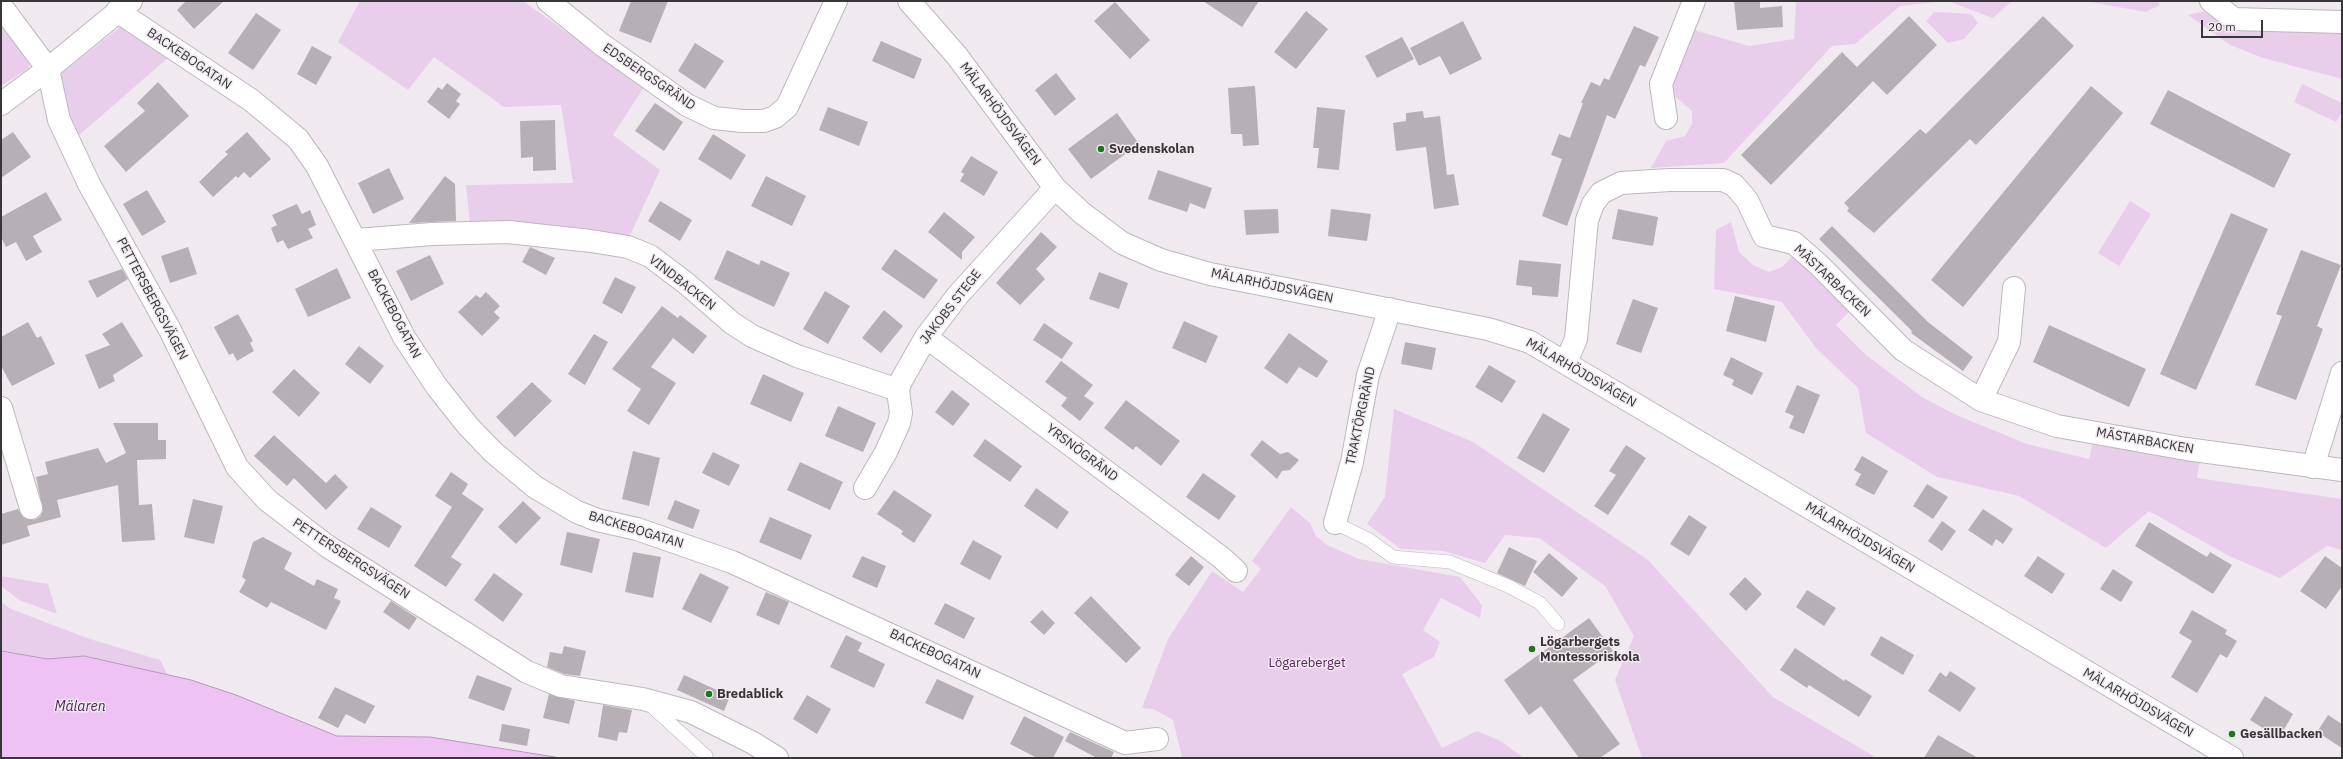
<!DOCTYPE html>
<html>
<head>
<meta charset="utf-8">
<style>
  body { margin:0 }
  #map { position:relative; width:2343px; height:759px; overflow:hidden; background:#f0eaf0; font-family:"IBM Plex Sans",sans-serif }
  canvas { display:block }
  .frame { position:absolute; inset:0; border:2px solid #383638; pointer-events:none }
  .scale { position:absolute; left:2201px; top:20px; width:62px; height:18px; box-sizing:border-box; border:2px solid #383638; border-top:0; padding-left:5px; font-size:12px; line-height:14px; white-space:nowrap; color:#383638; -webkit-text-stroke:3px #f0eaf0; paint-order:stroke }
</style>
</head>
<body>
<div id="map">
<canvas width="2343" height="759"></canvas>
<div class="frame"></div>
<div class="scale">20 m</div>
</div>
<script>
const c = document.querySelector('canvas').getContext('2d');
c.lineJoin = 'round';
function fill(path, color) {
  c.fillStyle = color;
  c.fill(path, 'evenodd');
}
function toPath(rows) {
  const path = new Path2D();
  for (const r of rows) {
    path.moveTo(r[0], r[1]);
    for (let i = 2; i < r.length; i += 2) path.lineTo(r[i], r[i + 1]);
  }
  return path;
}
function strokePath(path, color, width, dash) {
  c.strokeStyle = color;
  c.lineWidth = width;
  c.lineCap = dash ? 'butt' : 'round';
  c.setLineDash(dash || []);
  c.stroke(path);
}
function label(font, color, halo, rows, align = 'center') {
  c.font = font + ' "IBM Plex Sans",sans-serif';
  c.lineWidth = 3;
  c.setLineDash([]);
  c.textBaseline = 'middle';
  c.strokeStyle = halo;
  c.fillStyle = color;
  for (const [text, x, y, turn = 0] of rows) {
    c.save();
    c.translate(x, y);
    c.rotate((+turn || 0) * Math.PI / 180);
    c.textAlign = isNaN(turn) ? turn : align;
    if (halo) c.strokeText(text, 0, 0);
    c.fillText(text, 0, 0);
    c.restore();
  }
}
fill(toPath([
  [360,1,523,1,644,87,613,135,660,170,629,238,470,225,466,185,573,183,561,105,504,107,434,57,408,90,338,42],
  [1796,1,1946,1,1900,6,1855,44,1832,46,1724,163,1651,168,1666,141,1685,136,1692,124,1692,111,1670,92,1694,30,1749,46,1794,39],
  [1948,1,2012,1,1993,18],
  [2085,1,2157,1,2160,5,2146,12],
  [2209,10,2342,30,2342,79,2263,58,2230,45,2188,15],
  [1934,12,1971,14,1978,23,1964,39,1948,43,1926,21],
  [1,19,29,56,29,68,1,86],
  [120,27,169,57,77,137,58,76],
  [2302,84,2342,103,2342,111,2336,122,2294,102],
  [2130,201,2151,214,2119,266,2098,253],
  [1731,222,1739,252,1753,265,1769,272,1782,267,1793,256,1849,312,1836,325,1866,355,1922,397,1954,414,2027,444,2089,459,2093,441,2200,459,2197,478,2342,499,2342,550,2327,546,2280,578,2229,556,2149,511,2106,548,2019,496,1937,477,1866,433,1858,388,1816,348,1782,302,1714,289,1716,230],
  [1394,409,1473,442,1648,560,1773,697,1877,758,1642,758,1615,680,1634,636,1605,586,1539,538,1505,535,1485,563,1443,551,1401,549,1367,524,1385,497],
  [1291,507,1310,523,1316,536,1327,545,1359,559,1460,577,1482,605,1480,618,1441,598,1423,630,1440,642,1434,657,1402,674,1442,748,1477,731,1499,740,1524,758,1182,758,1173,720,1153,709,1142,708,1168,639,1212,571,1243,592,1261,569,1252,561],
  [1,576,48,584,57,614,19,600,1,586],
  [1,602,11,609,90,639,160,660,168,675,85,656,48,659,1,651]
]), '#e9ceec');
const water = toPath([
  [1,651,48,659,84,656,191,680,236,695,337,736,430,737,561,758,1,758,1,651]
]);
fill(water, '#eec2f3');
strokePath(water, '#b798bb', 1);
fill(toPath([
  [186,1,224,1,194,29,177,10],
  [631,1,668,1,651,43,619,31],
  [1203,1,1259,1,1242,27],
  [1734,1,1760,1,1760,8,1782,6,1783,27,1737,30],
  [1115,2,1150,40,1130,59,1094,21],
  [1306,11,1328,29,1296,69,1274,52],
  [256,13,281,30,253,70,228,53],
  [1909,16,1937,45,1887,95,1873,81,1771,185,1741,155,1842,52,1857,67],
  [2043,16,2074,46,1976,145,1970,139,1874,233,1847,211,1849,208,1844,203,1920,129,1926,134],
  [1463,21,1482,59,1450,75,1440,56,1419,66,1410,48],
  [1634,26,1659,37,1645,67,1640,65,1615,119,1607,115,1567,226,1542,216,1562,159,1551,155,1559,134,1570,138,1583,103,1581,103,1591,82,1600,86,1604,78,1609,80],
  [1402,37,1414,59,1377,78,1365,56],
  [881,41,922,59,914,79,872,61],
  [695,43,724,61,705,89,678,71],
  [312,46,332,57,316,85,297,74],
  [1056,73,1076,99,1055,116,1035,90],
  [158,82,189,116,126,172,104,146,145,111,137,103],
  [447,83,461,94,456,101,460,104,449,119,427,102,438,87,442,90],
  [1255,86,1259,145,1243,146,1242,134,1231,134,1228,88],
  [2091,86,2123,113,1963,307,1931,280],
  [2168,90,2291,154,2274,188,2150,124],
  [655,103,683,122,664,151,635,131],
  [828,107,868,122,859,146,819,130],
  [1317,107,1345,110,1339,170,1317,168,1319,148,1313,148],
  [1423,111,1424,118,1440,116,1447,175,1454,174,1459,205,1434,209,1426,147,1396,151,1393,123,1406,121,1406,113],
  [1117,113,1139,144,1091,179,1068,149],
  [555,120,556,170,533,171,533,157,521,158,520,121],
  [13,132,31,157,1,178,1,140],
  [247,132,271,159,250,178,244,172,238,178,236,176,213,197,199,182,228,154,225,152],
  [713,134,746,155,731,180,698,159],
  [971,156,998,172,984,196,960,181,964,174,961,172],
  [389,168,404,199,373,214,358,183],
  [1158,170,1212,188,1205,209,1190,203,1187,212,1148,199],
  [445,176,455,184,456,221,409,223],
  [766,176,806,196,792,226,751,206],
  [147,190,166,222,142,236,123,204],
  [46,192,62,220,33,236,42,252,26,261,16,242,6,247,1,237,1,217],
  [660,201,692,220,680,241,648,221],
  [297,204,302,214,310,210,316,225,308,229,313,238,288,249,283,240,277,243,271,228,277,225,272,215],
  [1278,209,1279,233,1246,235,1244,210],
  [1331,209,1371,214,1367,241,1328,236],
  [1618,209,1658,217,1653,246,1612,239],
  [944,212,975,237,962,252,962,260,928,232],
  [2231,213,2268,229,2196,390,2160,374],
  [1832,226,1928,322,1973,357,1963,371,1911,333,1912,331,1819,239],
  [1041,232,1057,247,1036,269,1045,279,1020,305,996,283],
  [188,247,197,274,170,283,161,256],
  [530,247,555,258,546,275,522,262],
  [895,249,938,280,924,299,881,269],
  [727,250,759,265,761,260,790,273,774,307,714,279],
  [2301,250,2341,265,2317,326,2323,329,2296,400,2255,385,2282,316,2276,314],
  [430,255,444,284,411,301,396,271],
  [1519,260,1561,264,1558,297,1532,295,1532,287,1516,285],
  [337,268,351,298,308,317,295,289],
  [122,269,128,279,97,298,88,281],
  [1099,272,1128,283,1119,309,1089,299],
  [615,277,636,287,622,314,602,303],
  [825,291,850,306,828,344,803,329],
  [486,292,500,306,494,312,500,318,482,336,458,312,476,295,480,298],
  [1735,296,1775,306,1766,342,1726,331],
  [1633,299,1658,308,1641,353,1616,344],
  [662,306,678,318,680,315,707,336,693,354,673,338,651,367,676,383,649,425,627,411,641,389,612,369],
  [884,310,903,326,881,353,862,338],
  [238,314,253,341,250,343,254,351,237,361,233,353,229,355,214,327],
  [1184,321,1218,336,1206,363,1172,348],
  [28,322,37,338,41,336,55,364,12,386,1,366,1,337],
  [122,322,143,356,113,375,115,381,99,389,85,355,110,345,102,334],
  [1044,323,1073,343,1062,359,1033,340],
  [2049,325,2146,369,2129,407,2033,362],
  [1289,333,1328,361,1317,378,1299,367,1287,384,1264,368],
  [594,334,608,342,585,385,568,374],
  [1405,342,1436,348,1432,370,1401,364],
  [359,346,384,366,370,384,345,364],
  [1731,357,1763,373,1752,395,1732,385,1734,380,1723,375],
  [1061,361,1093,385,1084,396,1094,403,1080,421,1061,406,1067,398,1045,382],
  [1489,365,1516,381,1502,403,1475,387],
  [294,369,320,393,299,417,272,392],
  [763,374,804,393,791,422,750,404],
  [532,382,552,401,515,437,496,417],
  [1797,385,1820,395,1804,434,1789,428,1794,416,1785,412],
  [952,390,970,404,953,426,935,412],
  [1126,400,1180,441,1161,466,1136,446,1133,450,1104,428],
  [838,406,876,423,863,452,825,436],
  [1543,413,1570,429,1544,473,1517,458],
  [113,423,158,423,158,440,166,440,166,459,137,460,139,505,152,504,155,540,122,542,118,485,57,500,61,517,27,526,30,536,1,545,1,514,18,509,23,517,34,520,40,517,43,511,36,477,48,474,45,462,98,448,106,463,126,453],
  [274,435,326,483,335,474,348,487,326,510,294,478,287,486,254,456],
  [985,439,1022,466,1010,482,973,456],
  [1262,440,1280,454,1288,452,1299,460,1290,470,1282,471,1277,479,1250,455],
  [1626,445,1646,458,1608,515,1594,506,1616,475,1609,471],
  [633,451,660,458,649,506,622,499],
  [713,452,740,465,729,486,702,473],
  [1862,456,1888,471,1874,495,1855,485,1861,474,1854,470],
  [800,462,843,482,830,510,787,490],
  [451,472,468,484,462,494,484,509,451,557,462,564,446,587,414,566,452,507,435,496],
  [1203,473,1236,496,1219,520,1186,497],
  [1927,484,1948,497,1933,519,1913,506],
  [1036,488,1069,512,1057,529,1024,506],
  [894,490,932,515,914,543,901,534,903,531,877,514],
  [193,499,223,506,214,544,184,537],
  [675,500,700,510,693,529,667,519],
  [523,501,541,518,516,544,498,527],
  [371,507,402,526,389,548,357,529],
  [1983,509,2013,529,2003,544,1996,539,1992,546,1968,530],
  [1689,515,1707,527,1689,556,1670,544],
  [770,517,812,535,801,560,759,542],
  [1942,521,1956,531,1942,551,1928,541],
  [2149,522,2207,557,2210,552,2232,565,2213,594,2135,546],
  [567,532,600,539,592,573,560,565],
  [263,537,292,553,284,569,314,586,317,579,338,589,334,598,341,601,326,630,271,602,267,608,239,592,246,580,242,577,253,542],
  [973,540,1002,556,990,580,960,564],
  [1509,547,1537,561,1525,586,1497,573],
  [633,552,661,557,653,598,625,592],
  [1549,553,1578,578,1562,597,1533,572],
  [862,556,886,566,877,588,852,577],
  [1191,556,1204,567,1189,586,1175,575],
  [2038,556,2065,574,2052,594,2024,576],
  [2325,556,2342,568,2342,586,2326,609,2300,591],
  [2113,569,2133,582,2121,602,2100,589],
  [494,573,523,594,503,622,474,600],
  [700,573,729,587,711,623,682,609],
  [1745,577,1762,594,1746,611,1729,594],
  [1807,590,1836,608,1824,626,1796,607],
  [766,592,789,602,779,625,756,615],
  [1091,596,1141,648,1126,663,1074,613],
  [391,601,417,618,409,630,383,612],
  [945,603,975,618,964,639,934,624],
  [1042,610,1055,623,1044,635,1030,622],
  [2192,610,2227,630,2225,634,2237,641,2227,658,2220,654,2197,693,2171,677,2192,641,2179,633],
  [1589,618,1613,651,1573,680,1620,744,1600,758,1579,758,1541,706,1529,715,1504,680],
  [846,635,862,643,858,651,885,664,874,688,830,667],
  [1881,636,1914,655,1903,675,1870,655],
  [564,646,586,651,580,676,564,674,547,667,550,652,562,654],
  [1795,648,1844,681,1845,679,1872,696,1859,717,1809,685,1807,688,1780,670],
  [1950,671,1976,688,1960,712,1928,691,1940,672,1946,677],
  [477,675,512,688,504,711,468,698],
  [684,675,730,696,724,711,677,690],
  [937,679,974,696,963,720,925,703],
  [335,687,375,706,365,724,346,714,338,728,318,718],
  [549,694,575,701,569,724,543,718],
  [807,695,831,709,817,734,793,719],
  [2265,696,2293,714,2279,738,2250,720],
  [603,705,632,710,627,733,619,732,617,741,598,737],
  [2328,715,2342,724,2342,748,2317,732],
  [1024,716,1064,737,1053,758,1037,758,1010,744],
  [502,724,530,729,527,746,499,741],
  [1070,732,1114,752,1111,758,1097,758,1065,741],
  [1938,735,1978,758,1924,758]
]), '#b6b0b6');
const service = toPath([
  [1335,523,1368,539,1393,557,1450,562,1508,586,1540,603,1558,624],
  [649,704,706,756,705,758]
]);
const minor = toPath([
  [548,1,601,44,687,105,714,118,742,121,764,121,775,117,787,107,836,1],
  [909,1,957,56,1055,188,1082,213,1122,243,1161,260,1210,274,1488,329,1530,342,2232,758],
  [2211,1,2234,19,2342,22],
  [1,6,48,69,59,120,89,184,170,330,237,467,267,500,327,546,527,672,561,686,643,699,691,712,753,743,777,758],
  [117,11,251,100,298,139,317,166,404,337,437,387,468,426,493,452,535,487,577,512,597,520,637,529,732,562,1125,743,1157,739],
  [1,104,48,69,131,1],
  [1666,118,1661,84,1694,1],
  [356,240,432,234,508,232,591,241,628,247,650,256,687,284,732,323,752,336,797,356,898,390],
  [926,337,1222,558,1236,571],
  [1566,362,1576,339,1587,220,1593,204,1601,193,1621,183,1670,180,1723,180,1734,185,1747,200,1764,236,1794,243,1819,265,1903,350,1981,400,2057,426,2186,449,2342,470],
  [1981,400,2009,342,2014,288],
  [1,408,31,508],
  [2313,467,2342,373],
  [865,488,886,452,899,423,901,413,898,390,901,381,926,337,958,295,1055,188],
  [1335,523,1352,462,1368,375,1390,309]
]);
strokePath(service, '#bdb7be', 14);
strokePath(minor, '#bdb7be', 24);
strokePath(service, '#fff', 13);
strokePath(minor, '#fff', 22);
for (const [x, y, r, color] of [
  [1101,149,4,"#21741f"],
  [1532,649,4,"#21741f"],
  [709,694,4,"#21741f"],
  [2232,734,4,"#21741f"]
]) {
  const dot = new Path2D();
  dot.arc(x, y, r, 0, 2 * Math.PI);
  c.fillStyle = color;
  c.fill(dot);
  strokePath(dot, '#f0eaf0', 1.5);
}
label('13px', '#383638', '#f0eaf0', [
  ["BACKEBOGATAN",189,59,34],
  ["EDSBERGSGRÄND",649,77,34],
  ["MÄLARHÖJDSVÄGEN",1000,114,53],
  ["MÄSTARBACKEN",1832,281,43],
  ["VINDBACKEN",682,283,38],
  ["MÄLARHÖJDSVÄGEN",1272,286,12],
  ["PETTERSBERGSVÄGEN",152,299,62],
  ["JAKOBS STEGE",951,307,-52],
  ["BACKEBOGATAN",394,314,62],
  ["MÄLARHÖJDSVÄGEN",1581,373,30],
  ["TRAKTÖRGRÄND",1361,416,-78],
  ["MÄSTARBACKEN",2145,441,10],
  ["YRSNÖGRÄND",1082,453,37],
  ["BACKEBOGATAN",636,530,17],
  ["MÄLARHÖJDSVÄGEN",1860,538,31],
  ["PETTERSBERGSVÄGEN",351,559,33],
  ["BACKEBOGATAN",935,654,25],
  ["MÄLARHÖJDSVÄGEN",2138,703,30]
]);
label('bold 13px', '#383638', '#f0eaf0', [
  ["Svedenskolan",1109,149],
  ["Lögarbergets",1540,642],
  ["Montessoriskola",1540,657],
  ["Bredablick",717,694],
  ["Gesällbacken",2240,734]
], 'left');
label('13px', '#57245e', '#f0eaf0', [
  ["Lögareberget",1307,663]
]);
label('italic 14px', '#501d57', '#f0eaf0', [
  ["Mälaren",80,707]
]);
</script>
</body>
</html>
